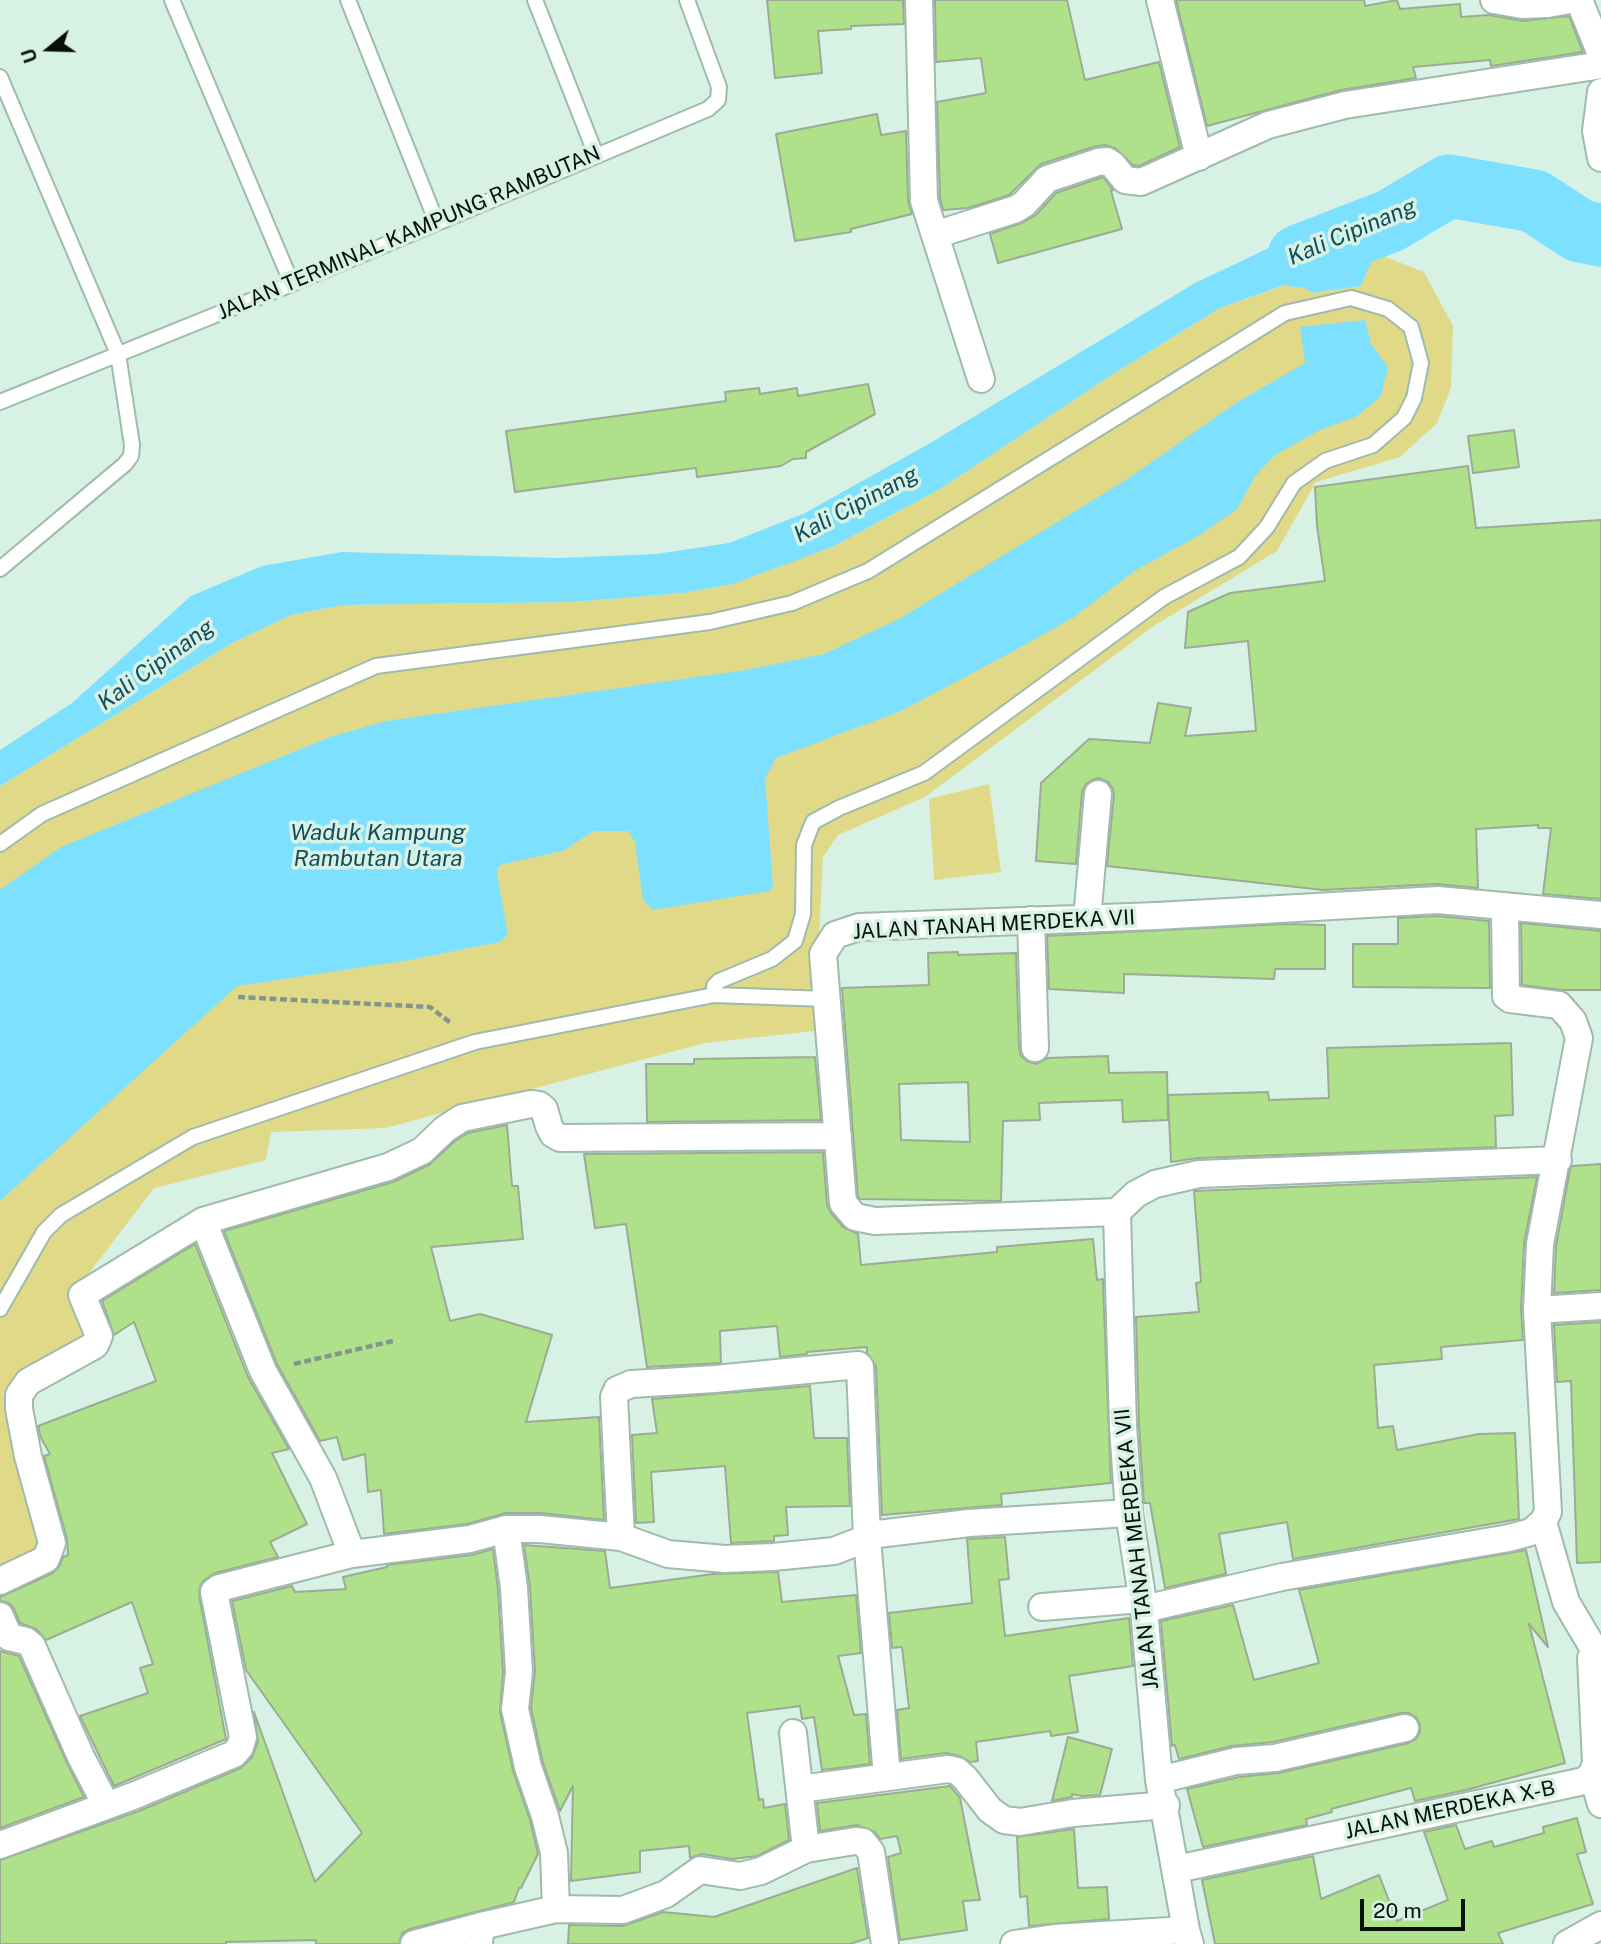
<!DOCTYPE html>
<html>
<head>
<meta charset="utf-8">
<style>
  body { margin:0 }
  #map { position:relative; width:1601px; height:1944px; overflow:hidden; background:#d7f2e4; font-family:"Public Sans",sans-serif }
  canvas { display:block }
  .north { position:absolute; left:14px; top:14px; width:70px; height:70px; -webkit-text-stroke:5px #d7f2e4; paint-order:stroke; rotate:251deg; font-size:19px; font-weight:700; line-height:28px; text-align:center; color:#07100b }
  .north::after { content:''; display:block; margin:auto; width:24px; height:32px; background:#07100b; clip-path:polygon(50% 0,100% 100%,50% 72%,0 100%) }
  .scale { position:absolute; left:1360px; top:1899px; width:105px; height:32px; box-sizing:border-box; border:4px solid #07100b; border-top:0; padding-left:9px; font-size:21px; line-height:24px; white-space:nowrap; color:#07100b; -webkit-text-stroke:5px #d7f2e4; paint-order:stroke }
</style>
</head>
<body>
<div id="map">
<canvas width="1601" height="1944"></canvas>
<div class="north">U</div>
<div class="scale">20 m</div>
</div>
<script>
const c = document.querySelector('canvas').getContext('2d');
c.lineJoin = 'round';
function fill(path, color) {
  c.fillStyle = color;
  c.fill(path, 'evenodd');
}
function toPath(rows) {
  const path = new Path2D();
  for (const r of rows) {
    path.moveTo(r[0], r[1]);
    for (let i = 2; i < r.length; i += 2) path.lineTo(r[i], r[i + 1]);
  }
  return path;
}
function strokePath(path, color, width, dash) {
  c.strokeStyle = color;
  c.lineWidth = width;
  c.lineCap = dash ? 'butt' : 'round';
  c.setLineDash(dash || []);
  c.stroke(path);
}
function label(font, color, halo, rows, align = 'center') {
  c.font = font + ' "Public Sans",sans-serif';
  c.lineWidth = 7;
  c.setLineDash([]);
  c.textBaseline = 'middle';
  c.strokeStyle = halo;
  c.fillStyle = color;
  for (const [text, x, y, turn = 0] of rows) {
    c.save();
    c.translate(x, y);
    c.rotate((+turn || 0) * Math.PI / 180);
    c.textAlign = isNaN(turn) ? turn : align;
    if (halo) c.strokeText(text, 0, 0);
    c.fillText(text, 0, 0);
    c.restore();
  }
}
fill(toPath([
  [1375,253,1424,272,1453,326,1451,388,1437,423,1400,457,1316,482,1277,551,1155,625,925,797,838,835,823,857,814,1031,705,1043,385,1128,271,1132,266,1160,154,1188,77,1289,92,1335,4,1392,44,1542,0,1570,0,786,232,643,291,615,343,605,573,602,683,593,832,547,940,489,1116,372,1222,307,1297,281,1312,293,1361,286],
  [989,784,1001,872,934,880,929,799]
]), '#e0d987');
fill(toPath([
  [1387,192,1375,253,1361,286,1312,293,1296,281,1222,307,1116,372,940,489,832,547,733,584,683,593,573,602,343,605,291,615,232,643,0,786,0,750,72,703,191,596,262,566,342,552,560,558,656,554,729,543,805,513,932,442,1195,283],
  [1365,320,1371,344,1388,367,1381,396,1357,416,1318,431,1275,455,1256,475,1237,509,1200,535,1136,570,1074,617,1014,651,901,711,776,758,765,779,773,885,770,891,652,910,643,900,635,842,628,831,594,831,563,851,503,864,497,868,497,874,508,934,500,942,410,960,237,986,0,1201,0,890,61,847,330,737,386,721,746,670,824,654,899,619,1126,480,1236,403,1305,363,1300,327]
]), '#7ee0ff');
strokePath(toPath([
  [1299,256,1390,221,1449,186,1534,201,1580,231,1601,235]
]), '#7ee0ff', 63);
const building = toPath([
  [767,0,903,0,904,24,851,26,851,29,818,31,822,73,775,78,767,0],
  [935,0,1067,0,1085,80,1159,62,1180,147,1139,166,1133,165,1115,148,1105,145,1093,147,1041,164,1009,195,968,208,943,210,940,198,937,102,986,93,981,58,936,62,935,0],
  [1176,0,1364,0,1365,6,1397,0,1400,9,1460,4,1461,17,1489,15,1523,21,1569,16,1583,52,1491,66,1490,60,1413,67,1416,78,1341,90,1207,126,1176,0],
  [877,114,881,135,906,131,908,201,912,214,851,229,851,232,795,241,776,134,877,114],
  [1103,177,1113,190,1111,191,1122,229,998,263,990,234,1024,222,1036,215,1056,193,1103,177],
  [868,384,875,414,806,452,806,458,793,459,781,466,697,477,696,468,515,492,506,431,726,401,725,392,759,388,760,394,797,388,798,396,868,384],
  [1514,430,1519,467,1473,473,1468,436,1514,430],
  [1468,466,1476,528,1601,520,1601,899,1543,894,1551,828,1538,828,1538,825,1476,829,1478,888,1437,884,1323,890,1107,866,1114,795,1112,787,1108,782,1099,778,1092,780,1086,784,1082,792,1076,864,1036,861,1041,783,1089,739,1150,743,1158,703,1191,708,1185,736,1256,731,1248,641,1185,648,1188,612,1230,593,1325,581,1317,526,1315,487,1468,466],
  [1438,916,1489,921,1490,988,1353,987,1353,944,1398,944,1398,918,1438,916],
  [1521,923,1601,931,1601,990,1561,990,1522,985,1521,923],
  [1285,924,1325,925,1325,969,1275,969,1274,979,1124,974,1124,993,1049,989,1047,936,1285,924],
  [958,952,958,955,1016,953,1019,1048,1021,1056,1027,1061,1036,1064,1047,1058,1108,1056,1109,1073,1167,1072,1168,1120,1123,1122,1122,1100,1039,1103,1040,1120,1003,1121,1001,1201,860,1199,858,1197,842,988,929,985,928,953,958,952],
  [968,1082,970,1142,901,1140,899,1084,968,1082],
  [1511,1043,1513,1115,1495,1116,1496,1147,1198,1158,1171,1162,1168,1095,1268,1092,1269,1100,1329,1098,1327,1048,1511,1043],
  [815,1057,821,1120,647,1122,646,1064,694,1064,694,1059,815,1057],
  [507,1125,512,1186,518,1186,523,1239,431,1247,450,1321,480,1314,552,1335,526,1422,599,1417,604,1520,541,1513,506,1513,467,1524,384,1534,381,1490,368,1492,365,1454,343,1460,337,1437,320,1441,277,1364,224,1231,393,1182,429,1165,455,1141,468,1133,507,1125],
  [823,1152,827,1205,831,1213,843,1227,858,1234,861,1265,997,1252,997,1247,1093,1239,1097,1280,1103,1279,1103,1284,1111,1483,1001,1494,1002,1505,882,1515,876,1366,867,1353,867,1347,807,1352,807,1354,780,1357,777,1326,720,1331,721,1363,647,1367,626,1224,595,1228,584,1154,823,1152],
  [1601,1164,1601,1290,1554,1293,1556,1246,1570,1169,1572,1166,1601,1164],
  [1537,1177,1524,1243,1521,1309,1523,1340,1441,1347,1442,1359,1374,1365,1378,1428,1393,1426,1397,1450,1479,1434,1515,1433,1519,1519,1293,1559,1287,1522,1219,1534,1226,1574,1165,1588,1150,1503,1144,1503,1139,1425,1136,1317,1199,1312,1196,1283,1201,1282,1194,1191,1537,1177],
  [195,1244,248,1377,289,1449,272,1453,307,1524,270,1542,278,1557,215,1573,204,1580,200,1586,199,1595,226,1739,114,1786,80,1716,148,1693,140,1668,153,1664,132,1602,46,1640,36,1629,20,1623,14,1609,9,1603,0,1601,0,1597,53,1573,60,1565,63,1557,68,1555,67,1539,44,1456,50,1454,41,1438,38,1426,156,1381,134,1322,114,1335,102,1301,195,1244],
  [1601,1322,1601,1562,1577,1563,1571,1381,1557,1382,1554,1325,1601,1322],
  [810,1386,814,1438,847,1438,850,1506,786,1507,788,1535,774,1536,774,1541,731,1543,725,1466,651,1472,654,1522,636,1523,632,1435,657,1433,652,1399,810,1386],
  [1005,1537,1009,1579,999,1580,1005,1636,1129,1618,1133,1666,1069,1676,1078,1732,1051,1736,1050,1731,976,1742,978,1761,970,1762,960,1756,946,1753,901,1759,897,1710,909,1708,902,1647,892,1648,889,1613,972,1603,967,1539,1005,1537],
  [524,1545,605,1551,610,1588,713,1574,778,1572,782,1602,856,1595,861,1653,838,1656,854,1715,866,1714,870,1764,822,1770,814,1717,802,1719,800,1706,747,1713,759,1800,763,1799,764,1808,785,1804,789,1840,757,1856,732,1859,702,1854,690,1858,689,1846,640,1851,640,1872,571,1881,573,1786,560,1811,543,1763,531,1708,535,1671,530,1587,524,1545],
  [493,1549,498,1590,503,1672,500,1712,513,1771,530,1820,538,1854,521,1888,519,1888,514,1902,410,1929,402,1933,399,1944,316,1944,316,1940,226,1942,226,1944,0,1944,0,1860,139,1811,241,1768,252,1757,258,1742,254,1712,315,1882,362,1833,246,1670,232,1601,292,1586,295,1592,346,1589,343,1577,387,1567,387,1565,472,1555,493,1549],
  [1526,1550,1548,1647,1529,1624,1565,1763,1466,1790,1415,1801,1411,1788,1331,1809,1332,1812,1306,1819,1307,1825,1203,1847,1187,1789,1239,1777,1279,1773,1409,1743,1416,1739,1420,1732,1420,1725,1416,1717,1409,1713,1401,1713,1273,1742,1232,1746,1179,1759,1175,1745,1172,1746,1161,1621,1233,1605,1254,1680,1319,1663,1299,1590,1526,1550],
  [0,1651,19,1656,67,1763,84,1797,0,1828,0,1651],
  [1068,1737,1112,1749,1100,1795,1082,1796,1072,1794,1072,1797,1052,1801,1068,1737],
  [950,1786,960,1798,980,1900,963,1901,967,1930,900,1940,888,1857,901,1853,897,1836,880,1839,875,1832,857,1825,820,1831,817,1803,950,1786],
  [1577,1818,1586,1852,1577,1854,1593,1904,1498,1933,1503,1944,1215,1944,1202,1880,1313,1856,1321,1899,1379,1875,1397,1921,1448,1900,1424,1832,1456,1825,1465,1849,1492,1841,1494,1847,1544,1833,1543,1827,1577,1818],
  [1074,1829,1078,1888,1107,1887,1109,1919,1029,1926,1027,1896,1020,1897,1017,1837,1074,1829],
  [857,1868,868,1938,850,1944,568,1944,569,1925,623,1926,663,1912,714,1917,857,1868]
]);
fill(building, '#aee18a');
strokePath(building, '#9dab95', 2);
const service = toPath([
  [172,0,292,284],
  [348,0,437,223],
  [535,0,596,155],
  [0,77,118,354,132,445,131,456,125,464,0,569],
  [0,402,292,284,708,109,718,100,719,87,687,0],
  [0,844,42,814,376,666,710,622,792,603,868,571,1285,313,1351,298,1388,309,1411,327,1421,363,1414,398,1404,418,1373,445,1325,461,1294,483,1267,527,1239,557,1164,597,924,773,839,808,813,822,804,845,803,914,795,941,772,959,719,981,714,986,714,995],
  [0,1309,44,1232,61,1215,193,1137,475,1042,714,995,827,999]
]);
const minor = toPath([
  [919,0,924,201,981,379],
  [1160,0,1199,157],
  [1494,0,1522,5,1548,4,1570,0],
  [1579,0,1601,54],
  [1601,92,1596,131,1601,158],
  [935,235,1016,209,1024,204,1047,179,1098,162,1107,161,1113,165,1125,180,1141,182,1268,125,1345,105,1601,65],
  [1087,919,1098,794],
  [1031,920,1035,1048],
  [1117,1212,875,1221,855,1217,843,1203,823,954,835,935,859,927,1157,916,1438,900,1601,915],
  [1117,1212,1123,1426,1129,1513,1144,1609,1159,1780,1186,1930,1190,1944],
  [1117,1212,1136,1194,1155,1184,1199,1174,1558,1160],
  [203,1221,263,1371,323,1478,352,1554],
  [1537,1310,1601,1306],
  [1543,1522,1566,1602,1595,1651],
  [621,1537,614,1397,617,1390,631,1384,715,1379,858,1365,860,1367,867,1538,887,1777],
  [0,1581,46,1559,52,1543,28,1456,19,1409,19,1395,28,1382,95,1345,97,1341,99,1336,82,1295,203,1221,388,1167,422,1151,445,1129,462,1118,531,1104,539,1105,544,1109,549,1126,553,1134,560,1138,838,1136],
  [1042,1607,1142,1599],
  [1144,1609,1282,1577,1509,1538,1531,1532,1543,1522,1548,1512,1537,1310,1540,1244,1579,1038,1573,1021,1559,1005,1510,999,1506,996,1505,906],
  [0,1616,9,1637,26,1641,32,1646,81,1757,106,1805],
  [793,1733,806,1849,855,1841,863,1842,871,1852,885,1944],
  [1592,1774,1601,1804],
  [1159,1780,1236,1761,1275,1758,1405,1728],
  [800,1789,948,1769,957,1771,965,1778,990,1810,1004,1820,1020,1822,1073,1813,1166,1805],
  [0,1845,133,1796,234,1754,240,1747,243,1737,214,1592,219,1588,352,1554,470,1539,506,1529,540,1529,621,1537,668,1554,725,1559,773,1557,834,1551,878,1534,969,1523,1129,1513],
  [1177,1869,1584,1781,1592,1774,1596,1763,1591,1658,1595,1651,1601,1648],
  [556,1909,623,1910,666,1894,700,1870,740,1876,761,1871,806,1849],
  [481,1926,556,1909,554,1853,545,1816,528,1767,515,1709,519,1672,514,1588,506,1529],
  [414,1944,481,1926,479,1943],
  [1014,1944,1054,1938,1186,1930],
  [1567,1944,1601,1925]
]);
strokePath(service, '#a0baac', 18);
strokePath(minor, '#a0baac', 30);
strokePath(toPath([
  [238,997,430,1007,452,1024],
  [294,1364,393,1341]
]), '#83968c', 4.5, [7, 3.5]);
strokePath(service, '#fff', 14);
strokePath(minor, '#fff', 26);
label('21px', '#07100b', '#d7f2e4', [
  ["JALAN TERMINAL KAMPUNG RAMBUTAN",409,233,-23],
  ["JALAN TANAH MERDEKA VII",994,925,-3],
  ["JALAN TANAH MERDEKA VII",1137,1549,-96],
  ["JALAN MERDEKA X-B",1450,1810,-12]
]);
label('italic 23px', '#134d5d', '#d7f2e4', [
  ["Kali Cipinang",1352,232,-23],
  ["Kali Cipinang",856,505,-28],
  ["Kali Cipinang",156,665,-36],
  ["Waduk Kampung",378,833],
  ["Rambutan Utara",378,859]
]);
</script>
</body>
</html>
